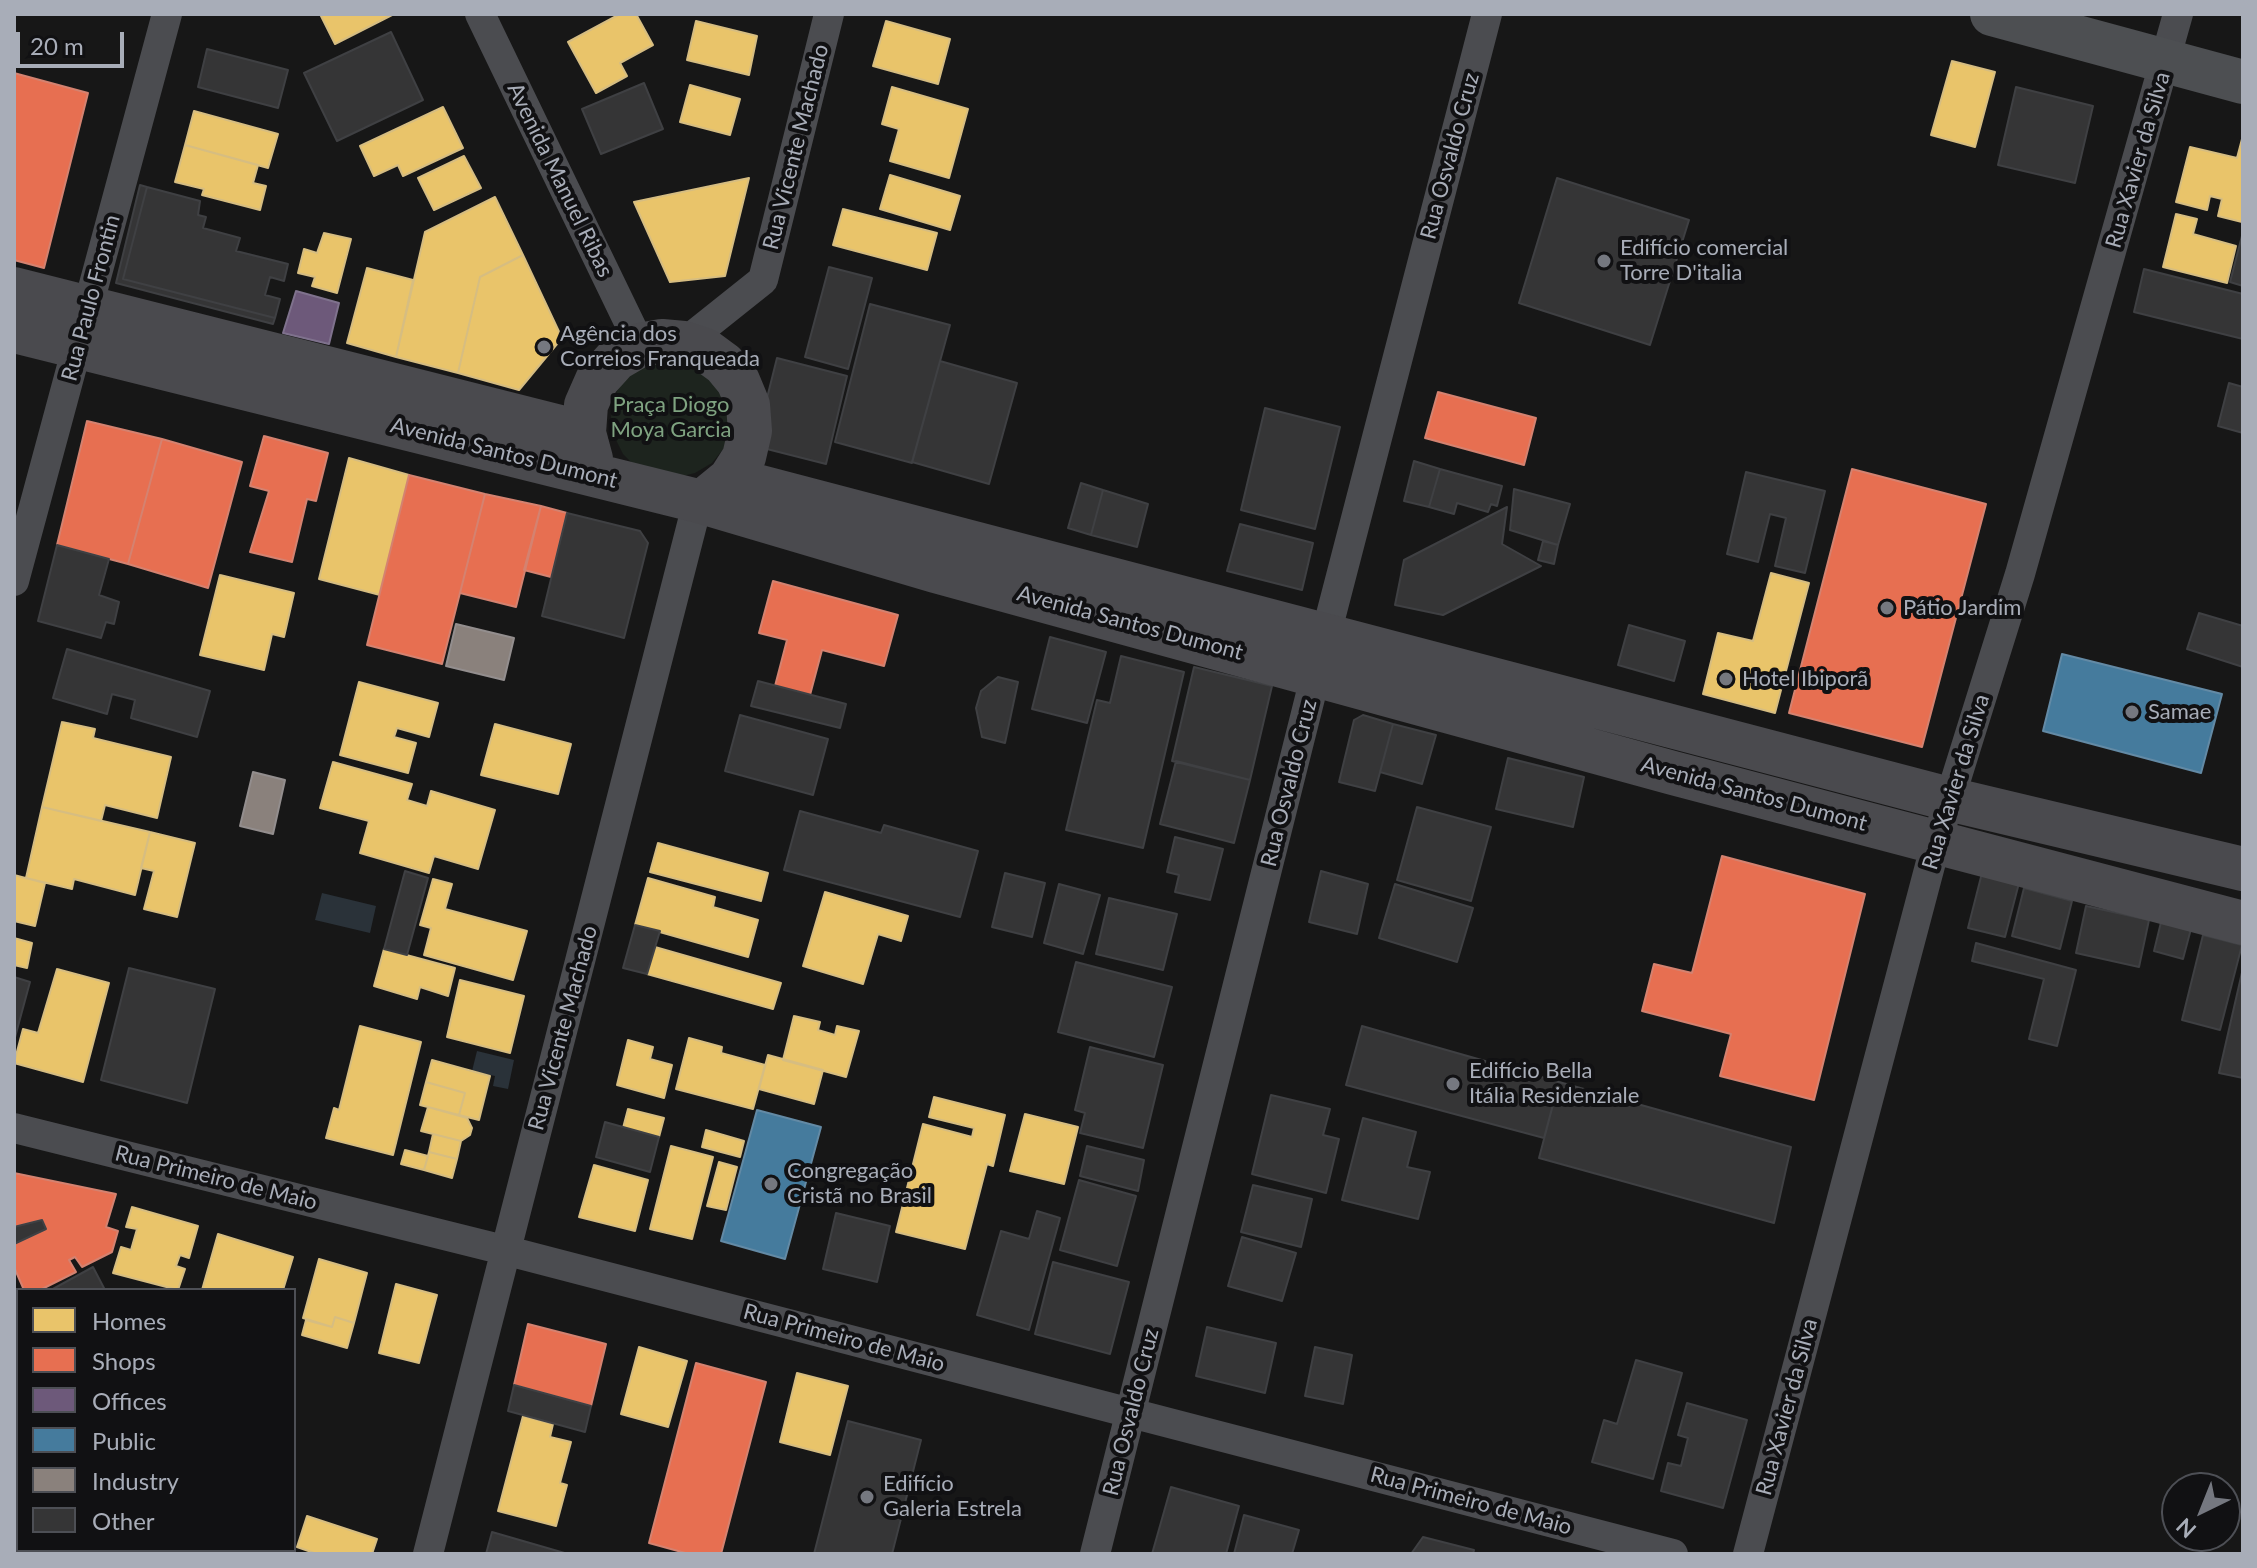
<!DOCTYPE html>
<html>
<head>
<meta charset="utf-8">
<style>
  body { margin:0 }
  #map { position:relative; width:2257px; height:1568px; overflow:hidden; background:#171717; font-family:Lato,sans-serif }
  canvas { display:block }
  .frame { position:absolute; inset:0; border:16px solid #a8adb8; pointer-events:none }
  .legend { position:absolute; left:16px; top:1288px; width:280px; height:264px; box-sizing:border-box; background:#111113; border:2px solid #4d4f55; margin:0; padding:10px 14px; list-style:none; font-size:24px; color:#a8adb8 }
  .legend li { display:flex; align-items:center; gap:16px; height:40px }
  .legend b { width:40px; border:2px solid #4d4f55 }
  .north { position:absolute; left:2161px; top:1472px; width:80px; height:80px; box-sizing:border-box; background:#111113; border:2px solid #4d4f55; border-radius:50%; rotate:223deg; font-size:22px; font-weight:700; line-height:32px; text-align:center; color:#a8adb8 }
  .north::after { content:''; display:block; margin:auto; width:28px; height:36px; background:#757880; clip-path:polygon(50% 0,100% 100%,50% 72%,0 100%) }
  .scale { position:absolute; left:16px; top:32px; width:108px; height:36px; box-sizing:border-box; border:4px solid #a8adb8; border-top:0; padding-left:10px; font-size:24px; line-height:28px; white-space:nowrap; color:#a8adb8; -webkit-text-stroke:6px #111113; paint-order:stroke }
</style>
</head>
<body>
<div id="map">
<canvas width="2257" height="1568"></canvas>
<div class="frame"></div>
<ul class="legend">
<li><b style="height:22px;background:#e9c46a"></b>Homes</li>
<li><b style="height:22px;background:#e76f51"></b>Shops</li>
<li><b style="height:22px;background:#6d597a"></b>Offices</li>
<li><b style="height:22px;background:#457b9d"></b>Public</li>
<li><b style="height:22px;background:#8a817c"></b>Industry</li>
<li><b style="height:22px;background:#353536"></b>Other</li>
</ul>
<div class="north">N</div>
<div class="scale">20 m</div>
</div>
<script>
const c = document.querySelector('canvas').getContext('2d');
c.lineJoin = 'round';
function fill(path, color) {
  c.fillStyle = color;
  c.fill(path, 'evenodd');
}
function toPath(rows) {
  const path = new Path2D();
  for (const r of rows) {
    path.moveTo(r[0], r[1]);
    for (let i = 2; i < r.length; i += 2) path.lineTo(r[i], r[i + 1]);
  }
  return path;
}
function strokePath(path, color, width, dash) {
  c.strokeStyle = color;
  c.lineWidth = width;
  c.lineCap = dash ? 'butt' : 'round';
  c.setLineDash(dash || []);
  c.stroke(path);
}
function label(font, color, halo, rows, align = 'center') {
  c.font = font + ' Lato,sans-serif';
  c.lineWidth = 8;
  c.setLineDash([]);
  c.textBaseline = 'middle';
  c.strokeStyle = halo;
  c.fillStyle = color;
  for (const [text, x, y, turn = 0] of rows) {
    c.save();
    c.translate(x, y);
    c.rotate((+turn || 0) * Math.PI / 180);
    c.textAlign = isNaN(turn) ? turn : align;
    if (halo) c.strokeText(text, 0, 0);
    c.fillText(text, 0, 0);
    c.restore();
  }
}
fill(toPath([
  [677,357,725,390,731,429,724,448,712,463,695,473,675,478,637,468,623,454,614,436,611,417,614,397,624,379,639,366]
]), '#1d241e');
fill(toPath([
  [322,893,376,906,370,933,315,920],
  [477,1051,514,1060,508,1089,493,1086,495,1076,472,1071]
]), '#2a3239');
const homes = toPath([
  [320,14,394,14,335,44,320,14],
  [620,14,636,14,653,45,620,63,627,76,596,93,568,42,620,14],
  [696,21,757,36,749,75,687,60,696,21],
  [886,21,950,39,938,84,873,66,886,21],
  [1952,61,1995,72,1975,147,1931,135,1952,61],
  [690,85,740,99,730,135,680,122,690,85],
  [892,87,968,109,949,178,890,161,899,129,882,124,892,87],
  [443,107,463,148,403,176,398,165,374,176,360,146,443,107],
  [194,111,278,134,268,168,185,145,194,111],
  [2242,139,2242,222,2218,216,2222,199,2210,196,2207,210,2176,202,2190,147,2237,158,2242,139],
  [185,145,258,165,253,183,266,186,260,210,202,195,204,189,175,182,185,145],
  [464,156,481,188,434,210,418,178,464,156],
  [890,175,960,196,950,230,880,209,890,175],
  [749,178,725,276,670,282,634,202,749,178],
  [495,197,523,255,480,277,458,373,396,357,425,232,495,197],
  [843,209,937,233,927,270,833,245,843,209],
  [2176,214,2197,219,2193,234,2236,246,2227,283,2163,267,2176,214],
  [324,233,351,239,337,293,312,286,315,277,298,273,304,249,317,253,324,233],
  [523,255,562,338,519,390,458,373,480,277,523,255],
  [367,268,413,280,396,357,347,343,367,268],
  [349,458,409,475,380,595,319,579,349,458],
  [1771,573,1809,583,1775,713,1703,694,1718,633,1753,641,1771,573],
  [220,575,294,593,284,637,272,634,264,670,200,655,220,575],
  [359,682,438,703,429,737,397,728,394,737,416,743,408,773,340,755,359,682],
  [62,722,95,729,93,738,171,757,157,818,105,805,101,821,42,807,62,722],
  [495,724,571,744,558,794,481,775,495,724],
  [333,762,412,784,407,800,427,806,431,791,495,810,478,869,434,856,429,873,360,853,369,821,320,808,333,762],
  [42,807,150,832,135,895,74,879,72,889,26,878,42,807],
  [150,832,195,843,177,917,144,909,154,871,141,868,150,832],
  [658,843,768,873,761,901,650,872,658,843],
  [14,875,45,883,35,926,14,921,14,875],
  [648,878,715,897,713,907,758,920,748,957,635,925,648,878],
  [433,879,452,884,445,909,527,931,513,980,424,955,431,928,420,925,433,879],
  [825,892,908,916,901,941,878,934,863,984,803,966,825,892],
  [14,938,32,943,27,968,14,965,14,938],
  [655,947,781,983,773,1009,647,974,655,947],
  [384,949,455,968,448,996,420,987,417,999,374,986,384,949],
  [57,969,109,983,83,1082,14,1063,23,1029,38,1033,57,969],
  [460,980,524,996,510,1053,447,1037,460,980],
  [794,1016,820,1022,818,1030,835,1035,837,1026,859,1031,846,1077,783,1060,794,1016],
  [360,1026,421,1042,393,1155,326,1138,334,1108,339,1110,360,1026],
  [689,1038,722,1047,721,1053,765,1065,753,1109,676,1089,689,1038],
  [628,1040,653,1047,650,1059,672,1065,664,1098,617,1085,628,1040],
  [768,1055,823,1070,814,1104,759,1089,768,1055],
  [432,1060,490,1076,479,1120,459,1115,465,1093,426,1082,432,1060],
  [426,1082,465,1093,459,1115,420,1105,426,1082],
  [934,1097,1005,1115,993,1166,987,1164,965,1249,896,1232,923,1124,972,1137,974,1128,929,1117,934,1097],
  [428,1107,467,1118,472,1128,470,1135,461,1141,421,1131,428,1107],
  [628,1109,664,1118,659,1137,623,1128,628,1109],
  [1025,1114,1078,1127,1064,1184,1010,1171,1025,1114],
  [706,1130,744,1141,740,1157,702,1147,706,1130],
  [433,1134,461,1141,457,1159,429,1152,433,1134],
  [671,1146,713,1157,692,1239,650,1229,671,1146],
  [405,1150,428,1156,424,1170,401,1164,405,1150],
  [429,1152,457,1159,452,1178,424,1170,429,1152],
  [719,1162,737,1167,726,1210,707,1206,719,1162],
  [594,1165,648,1180,635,1231,579,1217,594,1165],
  [132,1207,198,1226,189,1258,180,1255,176,1266,185,1269,178,1290,113,1273,121,1247,131,1250,137,1229,126,1227,132,1207],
  [218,1234,293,1257,283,1290,202,1290,218,1234],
  [319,1259,367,1273,354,1323,335,1317,332,1327,303,1318,319,1259],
  [396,1284,437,1295,419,1363,379,1353,396,1284],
  [335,1317,354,1323,347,1348,302,1335,306,1320,332,1327,335,1317],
  [639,1347,687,1361,668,1427,621,1414,639,1347],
  [797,1373,848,1386,830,1455,780,1442,797,1373],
  [523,1416,553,1424,550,1437,571,1442,560,1483,567,1485,556,1526,498,1511,523,1416],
  [307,1516,377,1539,372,1554,317,1554,297,1547,307,1516]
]);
fill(homes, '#e9c46a');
strokePath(homes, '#d6bd81', 2);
const shops = toPath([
  [14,73,88,93,44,268,14,260,14,73],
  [1438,392,1536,418,1524,465,1425,438,1438,392],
  [87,421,162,439,128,564,57,545,87,421],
  [264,436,328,453,316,501,307,499,292,562,250,552,269,491,250,486,264,436],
  [162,439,242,462,208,588,128,564,162,439],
  [1852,469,1986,504,1922,747,1789,713,1852,469],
  [409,475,485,494,442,664,367,645,409,475],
  [485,494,541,506,516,607,460,593,485,494],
  [541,506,567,513,551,577,524,570,541,506],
  [773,581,898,615,884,666,822,650,810,695,775,686,787,640,759,633,773,581],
  [1722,856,1865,894,1814,1100,1720,1076,1731,1034,1642,1011,1654,964,1692,973,1722,856],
  [14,1173,116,1194,106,1227,118,1231,112,1252,82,1267,75,1257,69,1260,76,1272,40,1290,24,1290,14,1267,14,1244,46,1229,42,1220,14,1227,14,1173],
  [528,1324,606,1344,591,1406,514,1385,528,1324],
  [696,1363,766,1382,721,1554,689,1554,649,1543,696,1363]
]);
fill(shops, '#e76f51');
strokePath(shops, '#d48270', 2);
const offices = toPath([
  [296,291,339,303,329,344,283,333,296,291]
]);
fill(offices, '#6d597a');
strokePath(offices, '#7f728d', 2);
const public = toPath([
  [2062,654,2222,694,2201,773,2043,731,2062,654],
  [757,1110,821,1127,785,1259,721,1241,757,1110]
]);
fill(public, '#457b9d');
strokePath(public, '#638aa5', 2);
const industry = toPath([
  [456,624,514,638,504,680,446,666,456,624],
  [253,772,285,780,273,834,240,826,253,772]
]);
fill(industry, '#8a817c');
strokePath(industry, '#938e8e', 2);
const building = toPath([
  [391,32,423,100,337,141,304,73,391,32],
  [207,49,288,70,278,108,198,87,207,49],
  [644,83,663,129,601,154,582,109,644,83],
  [2016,87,2093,106,2075,183,1998,165,2016,87],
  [1557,178,1689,220,1650,345,1519,303,1557,178],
  [140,185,147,187,123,279,275,318,273,324,116,283,140,185],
  [147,187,200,201,198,215,206,217,203,228,240,238,236,251,288,264,284,281,270,277,265,295,280,299,275,318,123,279,147,187],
  [2243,232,2243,286,2230,282,2243,232],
  [829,267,872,278,848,369,805,357,829,267],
  [2144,269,2243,294,2243,339,2134,312,2144,269],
  [870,304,950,325,912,463,835,442,870,304],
  [777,358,847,376,826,464,755,446,777,358],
  [940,361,1017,383,989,484,912,462,940,361],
  [2229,383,2243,387,2243,433,2218,426,2229,383],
  [1265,408,1340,427,1315,529,1241,510,1265,408],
  [1414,461,1440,469,1429,507,1404,501,1414,461],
  [1440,469,1502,486,1497,506,1491,504,1488,512,1457,503,1454,514,1429,507,1440,469],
  [1746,472,1825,491,1805,573,1775,566,1786,518,1770,514,1758,562,1727,554,1746,472],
  [1081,483,1103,490,1091,535,1068,528,1081,483],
  [1514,489,1570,504,1558,545,1510,530,1514,489],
  [1103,490,1148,504,1137,547,1091,535,1103,490],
  [1507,507,1502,544,1541,566,1443,615,1395,605,1404,560,1507,507],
  [567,513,640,531,648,543,624,638,542,616,567,513],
  [1240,524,1313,543,1302,590,1227,571,1240,524],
  [1543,541,1558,545,1554,564,1538,560,1543,541],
  [57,545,109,559,99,595,119,602,114,624,106,622,101,638,38,621,57,545],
  [2199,613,2243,626,2243,667,2187,649,2199,613],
  [1629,625,1685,641,1674,681,1618,665,1629,625],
  [1050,637,1106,652,1087,723,1032,709,1050,637],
  [67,649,210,691,197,737,131,718,135,700,112,694,107,714,53,698,67,649],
  [1121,656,1184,672,1143,848,1066,830,1097,700,1110,703,1121,656],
  [1194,667,1272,686,1250,780,1172,761,1194,667],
  [998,677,1018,682,1005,743,982,737,976,708,981,691,998,677],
  [758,681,846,704,840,728,751,706,758,681],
  [740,715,828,739,813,795,725,771,740,715],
  [1363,715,1393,724,1375,791,1339,782,1354,720,1363,715],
  [1393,724,1436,735,1422,784,1380,772,1393,724],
  [1508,758,1584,777,1573,827,1496,809,1508,758],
  [1176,761,1250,780,1234,843,1160,824,1176,761],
  [1417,807,1491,827,1471,901,1397,880,1417,807],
  [800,811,881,833,884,825,978,851,960,917,784,870,800,811],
  [1175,837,1223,849,1210,900,1175,892,1179,875,1167,872,1175,837],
  [405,871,428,878,407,955,384,949,405,871],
  [1321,871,1368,884,1357,934,1309,922,1321,871],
  [1005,873,1045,883,1032,937,992,927,1005,873],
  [1982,873,2019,883,2005,937,1968,928,1982,873],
  [1059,884,1100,895,1083,954,1044,943,1059,884],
  [1395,884,1473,908,1457,962,1379,938,1395,884],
  [2024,888,2072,901,2060,949,2012,936,2024,888],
  [1109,898,1177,914,1163,970,1096,954,1109,898],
  [2086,906,2149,920,2139,967,2076,953,2086,906],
  [2162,918,2192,925,2183,959,2154,951,2162,918],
  [635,925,660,931,647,974,623,968,635,925],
  [2203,935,2242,945,2220,1030,2182,1020,2203,935],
  [1976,943,2076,970,2057,1046,2029,1039,2044,979,1972,961,1976,943],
  [1076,962,1172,987,1154,1057,1058,1032,1076,962],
  [129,968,215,989,187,1103,101,1080,129,968],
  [2243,968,2243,1078,2219,1073,2243,968],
  [14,977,30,982,14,1041,14,977],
  [1362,1026,1559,1082,1544,1138,1346,1085,1362,1026],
  [1090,1047,1163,1065,1143,1148,1080,1133,1085,1113,1075,1110,1090,1047],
  [1559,1082,1791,1147,1774,1223,1539,1158,1559,1082],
  [1271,1095,1330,1109,1323,1135,1339,1139,1326,1193,1252,1174,1271,1095],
  [1363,1118,1416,1132,1407,1167,1430,1172,1418,1219,1342,1200,1363,1118],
  [605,1122,659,1137,650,1172,596,1157,605,1122],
  [1087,1146,1144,1160,1138,1191,1080,1176,1087,1146],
  [1079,1180,1136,1196,1117,1266,1060,1250,1079,1180],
  [1253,1185,1312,1199,1301,1247,1241,1232,1253,1185],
  [1037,1211,1060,1218,1029,1330,977,1315,1001,1231,1029,1239,1037,1211],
  [836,1213,890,1226,877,1282,823,1269,836,1213],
  [42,1220,46,1229,14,1244,14,1227,42,1220],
  [1242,1237,1296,1253,1282,1301,1228,1286,1242,1237],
  [1053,1262,1129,1282,1110,1354,1035,1334,1053,1262],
  [93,1267,105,1290,51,1290,93,1267],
  [1207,1327,1276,1343,1265,1393,1196,1376,1207,1327],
  [1315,1347,1352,1355,1343,1404,1305,1396,1315,1347],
  [1636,1360,1682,1373,1653,1479,1592,1462,1604,1420,1617,1424,1636,1360],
  [514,1385,591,1406,585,1432,508,1411,514,1385],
  [1687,1403,1747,1420,1723,1508,1661,1491,1668,1463,1681,1466,1688,1438,1678,1435,1687,1403],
  [848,1421,921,1440,892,1554,814,1554,848,1421],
  [1171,1487,1239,1506,1226,1554,1152,1554,1171,1487],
  [1244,1515,1299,1530,1292,1554,1234,1554,1244,1515],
  [18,1522,18,1550,73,1550,75,1554,14,1554,14,1535,18,1533,14,1524,18,1522],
  [492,1532,568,1554,486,1554,492,1532],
  [1423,1537,1474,1550,1473,1554,1411,1554,1423,1537],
  [160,1550,249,1550,251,1554,162,1554,160,1550]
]);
fill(building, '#353536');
strokePath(building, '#3f4043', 2);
strokePath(toPath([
  [480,14,640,345],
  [684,343,763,280,829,14],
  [14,581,167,14],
  [14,1128,504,1250,1673,1554],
  [428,1554,698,501],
  [1095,1554,1325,638,1487,14],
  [1748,1554,1936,843,2020,574,2178,14]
]), '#4b4c50', 30);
strokePath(toPath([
  [14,1350,18,1358],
  [119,1550,122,1554]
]), '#4b4c50', 38);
strokePath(toPath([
  [14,289,584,433],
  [14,331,698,501,935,571,1673,773,2243,923],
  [591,459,584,433,586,405,597,380,616,359,640,345,662,341,684,343,705,350,724,364,738,381,748,405,750,431,744,457,730,479,708,497],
  [730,479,1949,799,2243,869]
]), '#4a4a4e', 44);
strokePath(toPath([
  [1992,14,2243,82]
]), '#4d4f52', 44);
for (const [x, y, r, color] of [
  [1604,261,8,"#757880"],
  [544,347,8,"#757880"],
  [1887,608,8,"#757880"],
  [1726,679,8,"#757880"],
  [2132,712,8,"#757880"],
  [1453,1084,8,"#757880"],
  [771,1184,8,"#757880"],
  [867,1497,8,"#757880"]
]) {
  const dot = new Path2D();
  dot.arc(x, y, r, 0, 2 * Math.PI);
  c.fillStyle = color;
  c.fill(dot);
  strokePath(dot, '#111113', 3);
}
label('22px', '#a8adb8', '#111113', [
  ["Rua Vicente Machado",796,147,-76],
  ["Rua Osvaldo Cruz",1450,156,-75],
  ["Rua Xavier da Silva",2138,160,-74],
  ["Avenida Manuel Ribas",560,180,64],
  ["Rua Paulo Frontin",91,298,-75],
  ["Avenida Santos Dumont",504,453,14],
  ["Avenida Santos Dumont",1130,623,15],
  ["Rua Xavier da Silva",1956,782,-73],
  ["Rua Osvaldo Cruz",1289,783,-76],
  ["Avenida Santos Dumont",1754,794,15],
  ["Rua Vicente Machado",563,1028,-75],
  ["Rua Primeiro de Maio",216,1178,14],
  ["Rua Primeiro de Maio",844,1338,15],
  ["Rua Xavier da Silva",1787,1407,-75],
  ["Rua Osvaldo Cruz",1131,1412,-76],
  ["Rua Primeiro de Maio",1471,1501,15]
]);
label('22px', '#a8adb8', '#111113', [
  ["Edifício comercial",1620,248],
  ["Torre D'italia",1620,273],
  ["Agência dos",560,334],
  ["Correios Franqueada",560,359],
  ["Pátio Jardim",1903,608],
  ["Hotel Ibiporã",1742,679],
  ["Samae",2148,712],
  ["Edifício Bella",1469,1071],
  ["Itália Residenziale",1469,1096],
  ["Congregação",787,1171],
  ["Cristã no Brasil",787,1196],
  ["Edifício",883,1484],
  ["Galeria Estrela",883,1509]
], 'left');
label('22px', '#7fa381', '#111113', [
  ["Praça Diogo",671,405],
  ["Moya Garcia",671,430]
]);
</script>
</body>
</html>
